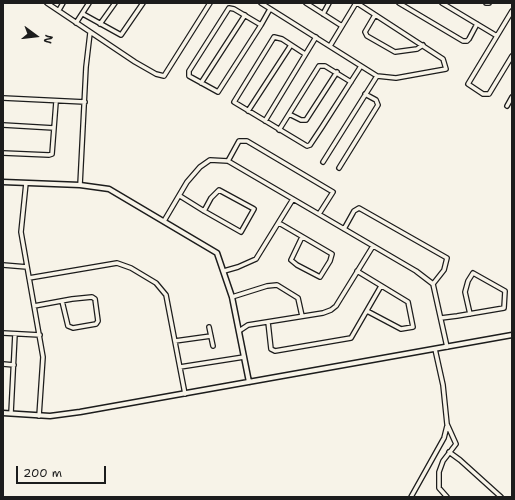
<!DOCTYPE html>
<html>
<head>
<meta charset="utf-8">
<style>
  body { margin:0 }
  #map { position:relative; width:515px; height:500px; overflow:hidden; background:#f7f3e8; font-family:"Shantell Sans",sans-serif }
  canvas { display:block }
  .frame { position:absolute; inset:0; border:4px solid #1c1c1c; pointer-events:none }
  .north { position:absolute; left:16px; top:16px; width:40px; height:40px; -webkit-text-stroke:3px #f7f3e8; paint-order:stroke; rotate:105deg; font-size:11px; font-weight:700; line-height:16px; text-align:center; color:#1c1c1c }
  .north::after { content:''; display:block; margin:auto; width:14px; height:18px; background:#1c1c1c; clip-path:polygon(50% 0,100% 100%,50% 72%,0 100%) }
  .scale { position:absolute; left:16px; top:466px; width:90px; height:18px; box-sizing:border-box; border:2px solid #1c1c1c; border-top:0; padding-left:5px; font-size:12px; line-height:14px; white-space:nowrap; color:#1c1c1c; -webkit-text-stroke:3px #f7f3e8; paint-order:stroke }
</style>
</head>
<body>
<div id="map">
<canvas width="515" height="500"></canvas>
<div class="frame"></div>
<div class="north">N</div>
<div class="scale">200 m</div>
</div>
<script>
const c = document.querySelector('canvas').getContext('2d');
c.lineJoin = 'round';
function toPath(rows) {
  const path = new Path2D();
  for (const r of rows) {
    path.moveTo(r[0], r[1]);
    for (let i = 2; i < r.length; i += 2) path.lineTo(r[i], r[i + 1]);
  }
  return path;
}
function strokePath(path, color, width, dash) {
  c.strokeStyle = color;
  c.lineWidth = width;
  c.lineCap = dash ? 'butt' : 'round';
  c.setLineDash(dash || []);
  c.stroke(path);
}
const minor = toPath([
  [47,3,135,62,156,74,164,76,210,3],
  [261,3,377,76,396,78,446,69,443,59,357,3],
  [306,3,342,26],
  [399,3,463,41,467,41,469,39,477,24],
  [442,3,497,36],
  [486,3,489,3],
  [59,10,63,3],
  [512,11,468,84,483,94,489,94,512,56],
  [83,14,121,35,143,3],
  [323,14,329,3],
  [375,15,365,32,367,36,395,52,417,49,423,45],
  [76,23,89,3],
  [100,24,115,3],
  [261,25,234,9,229,8,189,71,189,76,218,92,261,25,270,9],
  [330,46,356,3],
  [305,54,282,39,274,37,234,102,307,146,310,145,322,127,361,66],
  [201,83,245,15],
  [3,98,85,102],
  [507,106,512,97],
  [248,111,291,45],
  [289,114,301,120,306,120,337,72],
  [265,121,316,37],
  [3,125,54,128],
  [279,130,319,66,325,66,351,82],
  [3,153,49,155,52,154,56,102],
  [228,161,239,141,247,141,333,192,319,214],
  [323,162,377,76],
  [339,168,378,105,376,100,365,94],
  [26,183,21,232,43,357,39,416],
  [80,185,86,67,90,33],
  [180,196,204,211,241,232,254,209,219,190,211,198,204,211],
  [164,221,187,182,200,167,210,160,228,161,416,271,433,284,447,347],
  [279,223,332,254,330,261,320,277,297,265,291,260,302,237],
  [344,229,354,211,359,208,447,258,444,270,433,284],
  [3,265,27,267],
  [224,271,238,267,256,259,293,199],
  [357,271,408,302,413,327,401,329,367,311],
  [29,278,117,263,131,268,156,283,166,295,185,394],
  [232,297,267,286,277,285,298,298,302,316],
  [34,306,72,299,92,297,95,299,98,321,96,324,73,328,68,326,62,301],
  [441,318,457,316,504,308,505,291,473,273,468,281,465,292,470,314],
  [268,322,271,349,275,351,351,338,381,286],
  [209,327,213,346],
  [239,331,248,325,323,313,331,310,336,306,373,246],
  [3,333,40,335],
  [175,341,211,336],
  [435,349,443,385,447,424,456,444,443,461,439,472,439,488,447,497],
  [3,364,14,365],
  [180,367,244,357],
  [11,413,15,334],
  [449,452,460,460,501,497],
  [411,497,444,438,447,426]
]);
const tertiary = toPath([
  [3,182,80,185,109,189,217,253,232,297,249,382],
  [3,413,50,416,80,412,512,335]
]);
strokePath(minor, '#1c1c1c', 6);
strokePath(tertiary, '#1c1c1c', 7);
strokePath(minor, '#f7f3e8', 3.5);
strokePath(tertiary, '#f7f3e8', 4);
</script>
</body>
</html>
